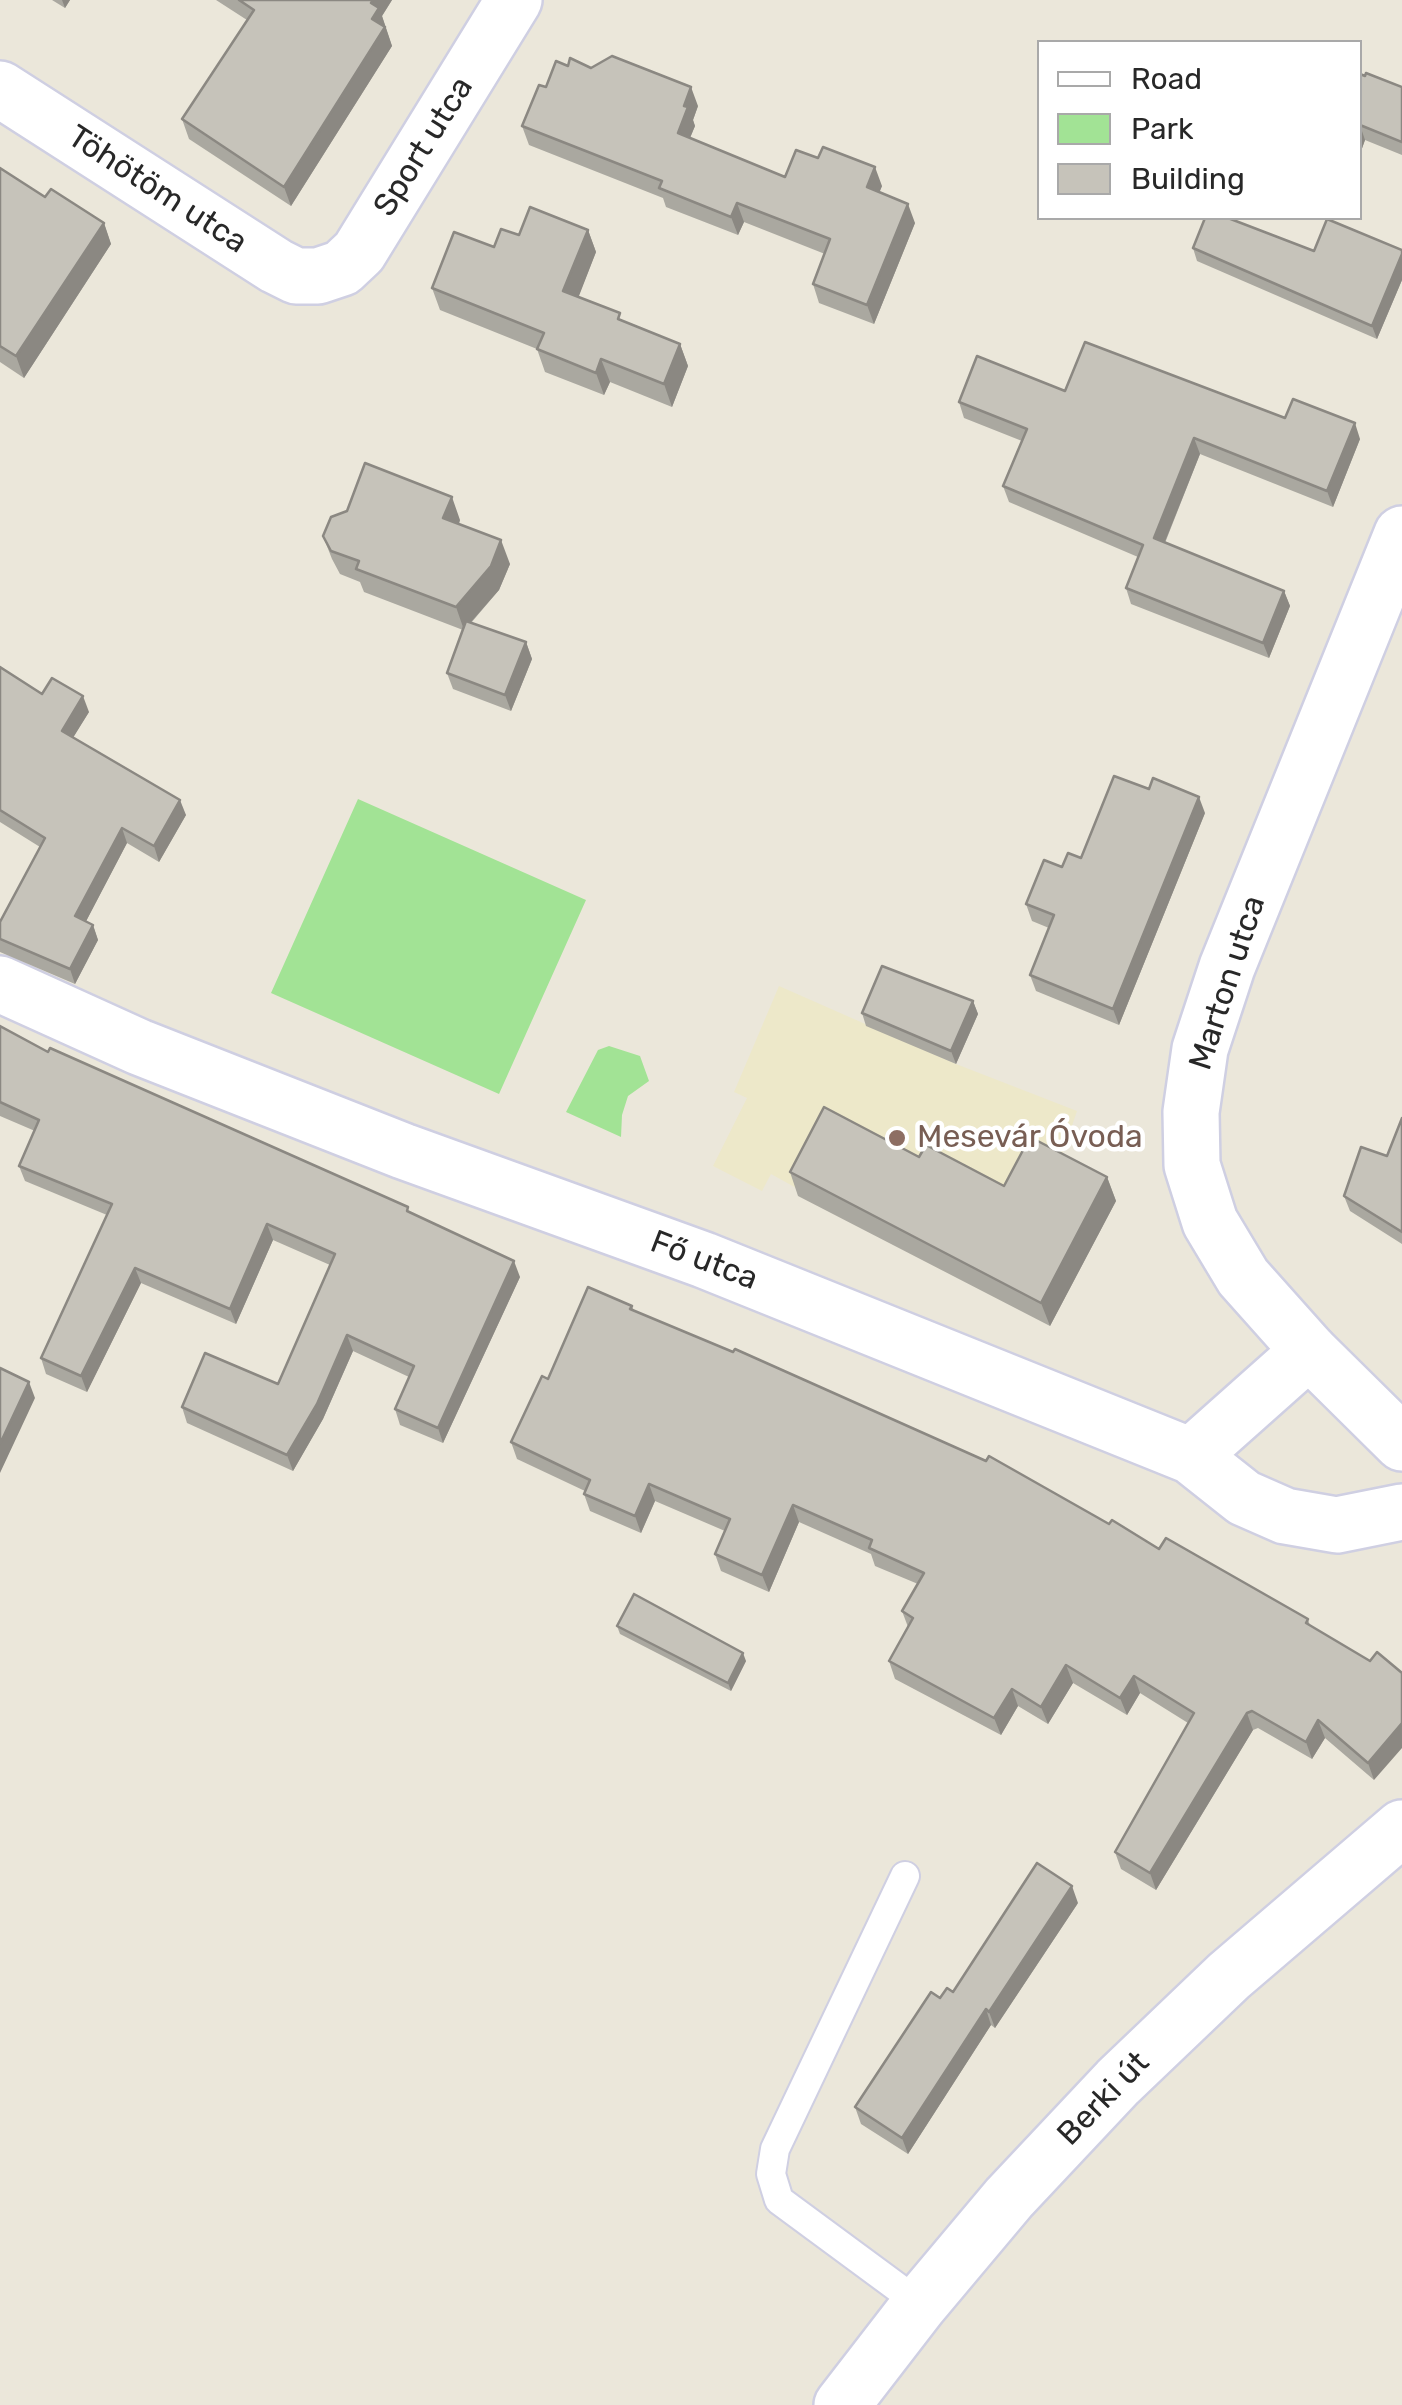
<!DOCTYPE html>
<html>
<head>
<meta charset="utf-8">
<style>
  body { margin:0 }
  #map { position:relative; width:1402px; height:2405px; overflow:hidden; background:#ebe7da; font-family:Rubik,sans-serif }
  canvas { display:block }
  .legend { position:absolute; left:1037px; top:40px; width:325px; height:180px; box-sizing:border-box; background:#fff; border:2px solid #a9a9a9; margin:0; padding:12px 18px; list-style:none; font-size:30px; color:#282828 }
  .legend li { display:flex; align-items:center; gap:20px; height:50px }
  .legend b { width:50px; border:2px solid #a9a9a9 }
</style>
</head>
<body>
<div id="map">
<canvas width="1402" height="2405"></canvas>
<ul class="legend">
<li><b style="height:12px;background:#fff"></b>Road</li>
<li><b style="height:28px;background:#a2e395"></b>Park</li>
<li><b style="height:28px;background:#c6c3ba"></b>Building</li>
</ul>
</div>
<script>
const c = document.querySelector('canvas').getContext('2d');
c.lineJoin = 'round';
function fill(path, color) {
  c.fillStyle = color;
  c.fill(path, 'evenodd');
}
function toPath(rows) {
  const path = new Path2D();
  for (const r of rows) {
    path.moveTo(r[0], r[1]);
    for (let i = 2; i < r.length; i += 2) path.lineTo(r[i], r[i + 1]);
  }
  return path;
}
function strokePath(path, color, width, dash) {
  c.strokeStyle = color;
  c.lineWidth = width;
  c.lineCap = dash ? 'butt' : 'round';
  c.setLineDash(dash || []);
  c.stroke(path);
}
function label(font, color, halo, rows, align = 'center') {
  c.font = font + ' Rubik,sans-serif';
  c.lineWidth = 9;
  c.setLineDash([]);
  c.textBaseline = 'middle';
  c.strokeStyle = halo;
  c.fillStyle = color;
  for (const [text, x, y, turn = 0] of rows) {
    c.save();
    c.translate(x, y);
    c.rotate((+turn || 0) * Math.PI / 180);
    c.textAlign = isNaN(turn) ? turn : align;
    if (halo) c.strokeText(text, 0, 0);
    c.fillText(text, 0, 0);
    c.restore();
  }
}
fill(toPath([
  [779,986,956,1064,1077,1111,1057,1170,1116,1201,800,1190,771,1174,762,1191,713,1166,747,1098,734,1092]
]), '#ede8c9');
fill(toPath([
  [358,799,586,900,499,1094,271,993],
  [609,1046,640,1056,649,1081,628,1096,622,1115,621,1137,566,1112,598,1050]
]), '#a2e395');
const service = toPath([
  [905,1876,775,2149,771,2174,779,2200,920,2304]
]);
const minor = toPath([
  [0,89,276,266,296,276,318,276,342,268,359,252,514,0],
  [0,984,139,1047,403,1151,704,1260,1191,1456,1244,1498,1285,1516,1337,1525,1402,1512],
  [1191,1456,1309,1351]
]);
const tertiary = toPath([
  [1402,534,1227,967,1200,1049,1191,1112,1192,1165,1210,1222,1243,1277,1309,1351,1402,1443],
  [842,2405,920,2304,1009,2198,1118,2082,1229,1976,1402,1828]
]);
strokePath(service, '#cfcfe2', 32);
strokePath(minor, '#cfcfe2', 60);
strokePath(tertiary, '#cfcfe2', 60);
strokePath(service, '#fff', 28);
strokePath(minor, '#fff', 55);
strokePath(tertiary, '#fff', 55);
fill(toPath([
  [52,0,70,0,65,8],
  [216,0,392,0,382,16,392,46,291,206,189,139,182,119,247,20],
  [568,66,591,68,698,106,693,120,695,126,690,138,785,177,882,186,879,192,915,223,874,324,819,303,813,284,825,254,744,222,738,235,666,207,663,198,529,145,522,126,546,87],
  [1360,74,1402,87,1402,155,1365,140,1360,154],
  [0,168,45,197,104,223,111,244,24,378,0,362],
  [588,230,596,252,578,297,623,321,680,344,688,366,672,407,610,382,604,395,545,372,537,349,440,310,432,288,494,247,519,235],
  [1193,248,1314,251,1402,250,1402,280,1377,339,1197,261],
  [1065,391,1285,418,1360,439,1333,507,1200,454,1165,543,1284,591,1290,606,1269,658,1131,604,1126,588,1138,557,1009,502,1003,486,1022,441,964,418,959,402],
  [460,520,459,524,510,564,499,590,471,623,526,642,532,659,511,711,453,689,447,673,463,630,364,592,360,582,340,574,332,559,323,536],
  [0,667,42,694,89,712,73,737,186,815,159,862,127,843,86,921,93,925,98,940,75,984,0,952,0,922,40,847,0,822],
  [1205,813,1119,1025,1036,991,1030,975,1049,928,1032,921,1026,904,1062,867,1081,858],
  [973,1001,978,1014,956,1064,866,1026,862,1013],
  [0,1026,48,1052,410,1212,520,1277,443,1443,400,1425,395,1409,409,1377,353,1351,323,1419,293,1471,187,1423,182,1407,278,1384,330,1265,273,1240,236,1324,141,1283,87,1392,46,1374,41,1358,107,1215,25,1181,19,1166,35,1131,0,1116],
  [1402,1118,1402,1244,1350,1211,1344,1196,1387,1156],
  [919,1157,1004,1186,1107,1177,1116,1201,1050,1326,798,1196,790,1172],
  [632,1306,634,1311,1109,1524,1308,1619,1310,1626,1370,1661,1374,1780,1325,1738,1312,1759,1258,1728,1253,1730,1156,1890,1121,1869,1115,1852,1188,1723,1140,1693,1127,1715,1073,1683,1048,1724,1018,1706,1001,1735,895,1679,889,1661,908,1627,902,1611,918,1584,875,1566,871,1554,799,1522,769,1592,721,1571,715,1554,725,1531,655,1501,641,1533,590,1511,584,1494,585,1491,517,1459,511,1442],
  [617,1626,746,1661,731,1691,620,1634],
  [1078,1903,995,2028,991,2025,908,2154,861,2124,855,2107,940,1998,953,1992]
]), '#aaa8a0');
fill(toPath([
  [62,0,70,0,65,8],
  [373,0,392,0,382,16,392,46,291,206,284,187,372,19,371,3],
  [691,87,698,106,693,120,695,126,684,152,678,133,684,106],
  [1360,125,1365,140,1360,154],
  [875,167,882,186,874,206,867,187],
  [737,203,744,222,738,235,731,217],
  [908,204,915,223,874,324,867,305],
  [104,223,111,244,24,378,16,356],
  [588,230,596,252,572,314,563,291],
  [1402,254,1402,280,1377,339,1372,326],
  [680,344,688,366,672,407,664,384],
  [601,359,610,382,604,395,596,373],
  [1355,423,1360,439,1333,507,1327,491],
  [1194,438,1200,454,1160,554,1154,538],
  [452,497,460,520,452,541,443,518],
  [501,540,510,564,499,590,464,630,456,607],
  [1284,591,1290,606,1269,658,1263,643],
  [526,642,532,659,511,711,505,695],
  [83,696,89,712,68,746,62,731],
  [1199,797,1205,813,1119,1025,1113,1009],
  [180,800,186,815,159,862,154,846],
  [122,828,127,843,81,931,75,916],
  [93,925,98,940,75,984,70,969],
  [973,1001,978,1014,956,1064,951,1051],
  [1107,1177,1116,1201,1050,1326,1041,1303],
  [267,1224,273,1240,236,1324,230,1309],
  [514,1261,520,1277,443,1443,438,1428],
  [135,1268,141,1283,87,1392,81,1376],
  [347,1335,353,1351,323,1419,293,1471,287,1455],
  [29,1382,35,1398,0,1473,0,1444],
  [649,1484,655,1501,641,1533,635,1516],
  [793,1505,799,1522,769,1592,762,1575],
  [743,1653,746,1661,731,1691,728,1683],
  [1066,1665,1073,1683,1048,1724,1041,1707],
  [1134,1676,1140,1693,1127,1715,1120,1698],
  [1012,1689,1018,1706,1001,1735,994,1718],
  [1247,1713,1253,1730,1156,1890,1150,1873],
  [1318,1720,1325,1738,1312,1759,1306,1742],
  [1402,1723,1402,1748,1374,1780,1368,1763],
  [1072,1886,1078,1903,995,2028,989,2012],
  [986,2009,991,2025,908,2154,902,2138]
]), '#8b8882');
const building = toPath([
  [239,0,373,0,371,3,379,8,372,19,385,27,284,187,182,119,254,10,239,0],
  [612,56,691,87,684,106,688,107,678,133,785,177,796,150,818,158,823,147,875,167,867,187,908,204,867,305,813,284,830,239,737,203,731,217,659,188,662,181,522,126,539,85,546,87,556,61,568,66,570,58,591,68,612,56],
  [1366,73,1402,87,1402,142,1360,125,1360,74,1365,76,1366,73],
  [0,168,45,197,51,189,104,223,16,356,0,346,0,168],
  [530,207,588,230,563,291,620,313,618,319,680,344,664,384,601,359,596,373,537,349,544,333,432,288,454,232,494,247,501,229,519,235,530,207],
  [1205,218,1228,218,1314,251,1327,219,1402,250,1402,254,1372,326,1193,248,1205,218],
  [1085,342,1285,418,1293,399,1355,423,1327,491,1194,438,1154,538,1284,591,1263,643,1126,588,1143,545,1003,486,1027,429,959,402,977,356,1065,391,1085,342],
  [365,463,452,497,443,518,501,540,491,566,456,607,356,569,359,561,331,551,323,536,331,517,347,511,365,463],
  [466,621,526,642,505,695,447,673,466,621],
  [0,667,42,694,52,678,83,696,62,731,180,800,154,846,122,828,75,916,93,925,70,969,0,939,0,922,45,838,0,810,0,667],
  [1114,776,1149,789,1153,778,1199,797,1113,1009,1030,975,1054,915,1026,904,1044,860,1062,867,1068,853,1081,858,1114,776],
  [882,966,973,1001,951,1051,862,1013,882,966],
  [0,1026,48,1052,50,1048,408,1207,407,1211,514,1261,438,1428,395,1409,414,1366,347,1335,317,1404,287,1455,182,1407,205,1353,278,1384,335,1254,267,1224,230,1309,135,1268,81,1376,41,1358,112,1204,19,1166,39,1120,0,1102,0,1026],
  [824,1107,919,1157,926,1145,1004,1186,1030,1137,1107,1177,1041,1303,790,1172,824,1107],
  [1402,1118,1402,1232,1344,1196,1361,1147,1387,1156,1402,1118],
  [588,1287,632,1306,630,1309,733,1352,735,1349,986,1461,989,1456,1109,1524,1112,1520,1159,1549,1166,1538,1308,1619,1306,1623,1370,1661,1377,1652,1402,1673,1402,1723,1368,1763,1318,1720,1306,1742,1252,1711,1247,1713,1150,1873,1115,1852,1194,1713,1134,1676,1120,1698,1066,1665,1041,1707,1012,1689,994,1718,889,1661,913,1618,902,1611,924,1573,869,1548,872,1540,793,1505,762,1575,715,1554,730,1519,649,1484,635,1516,584,1494,590,1480,511,1442,542,1376,548,1379,588,1287],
  [0,1368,29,1382,0,1444,0,1368],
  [634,1594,743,1653,728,1683,617,1626,634,1594],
  [1037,1863,1072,1886,989,2012,986,2009,902,2138,855,2107,931,1992,940,1998,947,1988,953,1992,1037,1863]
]);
fill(building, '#c6c3ba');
strokePath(building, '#8b8882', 2.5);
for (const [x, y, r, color] of [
  [897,1138,10,"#8d6e63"]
]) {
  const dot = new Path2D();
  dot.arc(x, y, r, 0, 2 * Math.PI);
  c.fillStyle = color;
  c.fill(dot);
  strokePath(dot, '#fff', 4);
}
label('32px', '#282828', '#fff', [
  ["Sport utca",424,147,-58],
  ["Töhötöm utca",157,190,33],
  ["Marton utca",1228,983,-72],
  ["Fő utca",704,1261,21],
  ["Berki út",1104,2099,-46]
]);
label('32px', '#785e54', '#fff', [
  ["Mesevár Óvoda",917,1138]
], 'left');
</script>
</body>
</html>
